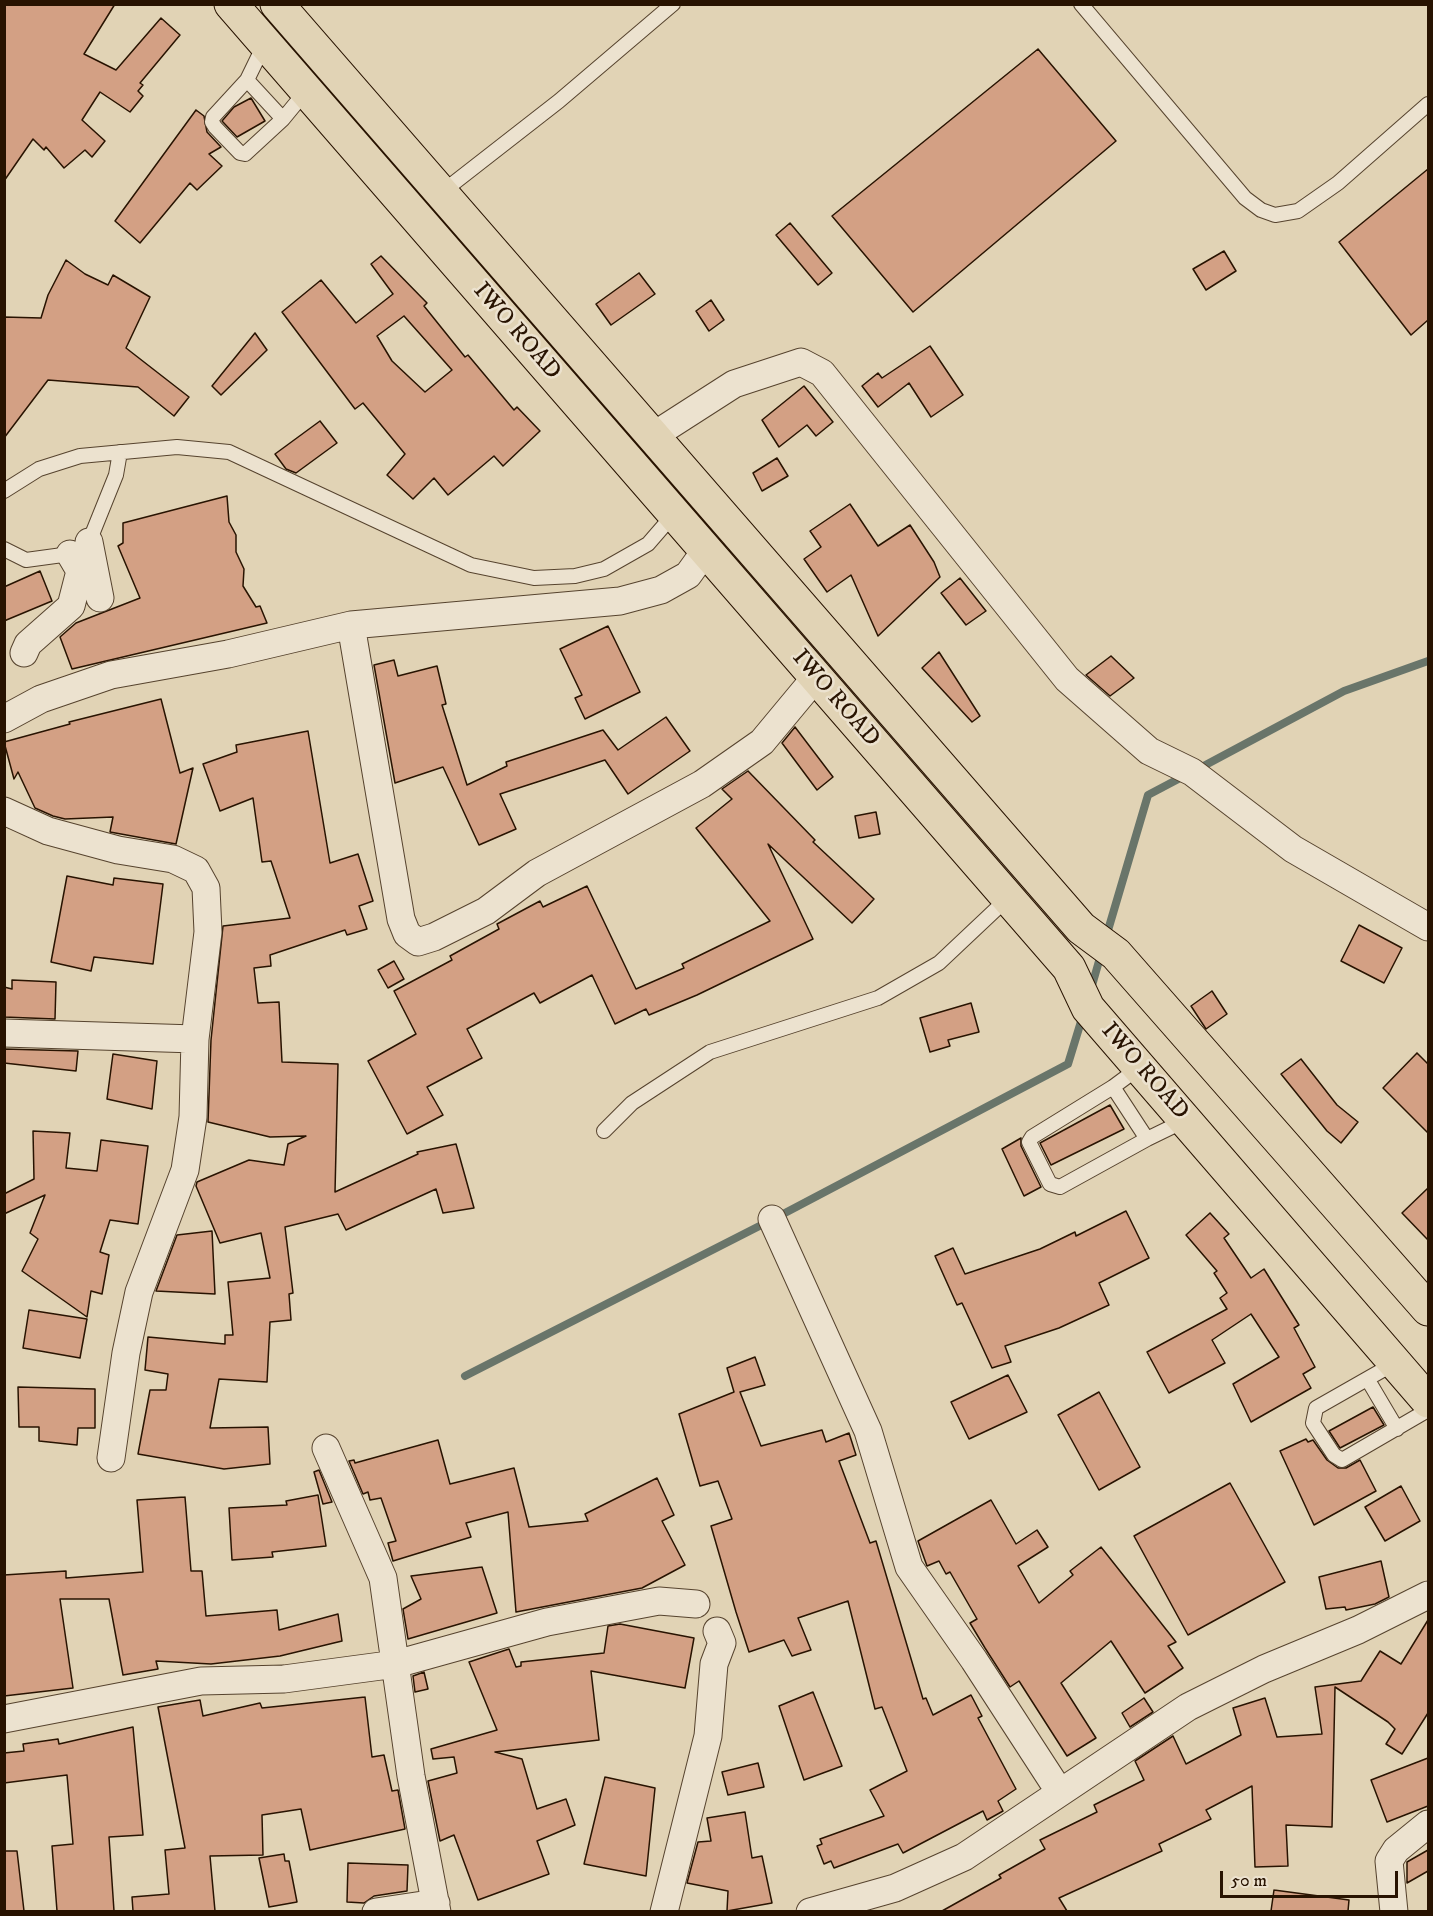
<!DOCTYPE html>
<html>
<head>
<meta charset="utf-8">
<style>
  body { margin:0 }
  #map { position:relative; width:1433px; height:1916px; overflow:hidden; background:#e1d3b5; font-family:"IM FELL DW Pica",serif }
  canvas { display:block }
  .frame { position:absolute; inset:0; border:6px solid #281301; pointer-events:none }
  .scale { position:absolute; left:1220px; top:1871px; width:178px; height:27px; box-sizing:border-box; border:3px solid #281301; border-top:0; padding-left:8px; font-size:18px; line-height:21px; white-space:nowrap; color:#281301; -webkit-text-stroke:4px #ece2cf; paint-order:stroke }
</style>
</head>
<body>
<div id="map">
<canvas width="1433" height="1916"></canvas>
<div class="frame"></div>
<div class="scale">50 m</div>
</div>
<script>
const c = document.querySelector('canvas').getContext('2d');
c.lineJoin = 'round';
function toPath(rows) {
  const path = new Path2D();
  for (const r of rows) {
    path.moveTo(r[0], r[1]);
    for (let i = 2; i < r.length; i += 2) path.lineTo(r[i], r[i + 1]);
  }
  return path;
}
function strokePath(path, color, width, dash) {
  c.strokeStyle = color;
  c.lineWidth = width;
  c.lineCap = dash ? 'butt' : 'round';
  c.setLineDash(dash || []);
  c.stroke(path);
}
function fill(path, color) {
  c.fillStyle = color;
  c.fill(path, 'evenodd');
}
function label(font, color, halo, rows, align = 'center') {
  c.font = font + ' "IM FELL DW Pica",serif';
  c.lineWidth = 5;
  c.setLineDash([]);
  c.textBaseline = 'middle';
  c.strokeStyle = halo;
  c.fillStyle = color;
  for (const [text, x, y, turn = 0] of rows) {
    c.save();
    c.translate(x, y);
    c.rotate((+turn || 0) * Math.PI / 180);
    c.textAlign = isNaN(turn) ? turn : align;
    if (halo) c.strokeText(text, 0, 0);
    c.fillText(text, 0, 0);
    c.restore();
  }
}
strokePath(toPath([
  [1198,769,1344,691,1428,661],
  [1106,937,1148,795,1184,776],
  [1091,989,1101,954],
  [465,1376,783,1214,1068,1064,1083,1015]
]), '#69756a', 8);
const building = toPath([
  [4,4,115,4,84,54,116,70,161,18,180,35,140,83,143,85,138,91,143,96,130,112,100,92,82,120,105,141,92,157,85,150,64,168,46,147,44,150,33,139,4,181,4,4],
  [1038,49,1116,141,913,312,832,216,1038,49],
  [251,98,265,121,237,137,222,121,234,107,251,98],
  [196,110,204,116,207,132,221,147,209,154,222,166,197,190,190,183,140,243,115,221,196,110],
  [1428,169,1428,320,1411,335,1339,242,1428,169],
  [790,223,832,273,818,285,776,235,790,223],
  [1224,251,1236,271,1206,290,1193,269,1224,251],
  [381,256,427,303,424,306,465,357,468,355,514,410,517,407,540,431,503,466,494,456,448,495,434,478,413,499,387,475,405,454,363,403,355,409,282,312,321,280,356,323,393,294,371,264,381,256],
  [404,316,452,370,425,392,392,361,377,336,404,316],
  [66,260,85,274,108,285,113,275,150,297,126,348,189,397,174,416,138,387,48,380,4,438,4,317,41,318,48,295,66,260],
  [639,273,655,294,611,325,596,304,639,273],
  [711,300,724,320,709,331,696,311,711,300],
  [255,333,267,350,221,395,212,386,255,333],
  [930,346,963,395,931,417,909,383,878,407,862,386,878,373,882,378,930,346],
  [804,386,833,422,816,436,807,425,779,447,762,420,804,386],
  [320,421,337,443,296,473,286,469,275,454,320,421],
  [777,458,788,476,762,491,753,473,777,458],
  [227,496,229,522,236,535,236,552,244,569,243,586,256,607,260,606,267,623,72,669,60,637,76,623,140,598,118,546,123,543,123,523,227,496],
  [850,504,878,546,910,525,934,562,940,577,878,636,851,575,827,592,804,559,821,547,810,531,850,504],
  [40,571,52,601,4,621,4,587,40,571],
  [960,578,986,611,966,625,941,593,960,578],
  [608,626,640,692,585,719,575,698,582,695,560,649,608,626],
  [939,652,980,716,972,722,922,668,939,652],
  [1111,656,1134,678,1110,696,1086,675,1111,656],
  [394,660,398,676,437,666,446,704,442,705,467,785,507,766,506,762,603,730,618,750,666,717,690,751,628,794,605,760,500,794,516,829,479,845,443,767,395,783,374,665,394,660],
  [161,699,180,773,193,768,176,844,110,832,113,817,65,819,53,816,35,808,18,772,14,779,4,742,70,724,69,722,161,699],
  [795,727,833,777,817,790,782,743,795,727],
  [308,731,330,863,358,854,373,901,359,906,367,929,347,935,345,930,270,955,271,966,254,968,258,1003,279,1002,282,1062,338,1064,335,1192,418,1154,417,1152,456,1144,474,1208,443,1213,436,1189,346,1230,338,1214,285,1227,293,1293,289,1294,291,1320,270,1322,267,1382,219,1379,210,1428,268,1427,270,1464,224,1469,138,1454,150,1390,166,1390,168,1374,145,1370,148,1337,225,1344,225,1335,233,1335,228,1282,270,1278,261,1233,220,1243,196,1186,197,1182,249,1160,284,1165,288,1144,306,1136,270,1137,208,1122,211,1040,223,926,290,918,271,861,262,862,253,798,220,811,203,764,237,752,236,745,308,731],
  [748,771,815,840,813,842,874,899,852,923,768,844,813,939,697,995,649,1015,646,1009,615,1024,592,975,540,1003,534,993,467,1029,482,1058,427,1087,443,1115,407,1134,368,1061,416,1034,394,991,452,960,450,956,499,929,497,924,540,901,543,907,587,886,636,989,684,968,682,964,770,921,696,828,732,799,722,789,748,771],
  [876,812,880,834,859,838,855,816,876,812],
  [67,876,113,885,114,878,163,884,153,964,94,957,91,971,51,962,67,876],
  [1359,925,1402,948,1384,983,1341,961,1359,925],
  [394,961,404,979,388,988,378,970,394,961],
  [12,980,56,982,55,1019,4,1017,4,987,12,989,12,980],
  [1212,991,1227,1014,1206,1029,1191,1006,1212,991],
  [971,1003,979,1032,948,1040,950,1046,930,1052,920,1018,971,1003],
  [4,1049,78,1051,76,1071,4,1063,4,1049],
  [1417,1053,1428,1064,1428,1133,1383,1088,1417,1053],
  [113,1054,157,1061,152,1109,107,1099,113,1054],
  [1301,1059,1337,1105,1358,1122,1341,1143,1327,1131,1281,1074,1301,1059],
  [1110,1105,1124,1129,1051,1165,1040,1143,1110,1105],
  [33,1131,70,1133,66,1168,97,1171,101,1140,148,1146,138,1224,110,1220,100,1252,109,1255,102,1294,91,1291,87,1317,22,1271,38,1239,30,1233,45,1195,4,1214,4,1194,34,1179,33,1131],
  [1021,1138,1021,1146,1041,1187,1024,1196,1002,1149,1021,1138],
  [1428,1188,1428,1240,1402,1213,1428,1188],
  [1126,1211,1149,1258,1099,1283,1109,1305,1059,1328,1005,1346,1011,1362,992,1368,962,1303,957,1305,935,1256,953,1248,965,1274,1040,1249,1075,1232,1076,1236,1126,1211],
  [1210,1213,1229,1234,1224,1238,1251,1278,1264,1269,1299,1325,1294,1328,1315,1367,1303,1374,1311,1388,1251,1422,1233,1384,1279,1357,1251,1314,1212,1340,1225,1363,1169,1393,1147,1352,1227,1309,1220,1298,1227,1293,1214,1273,1217,1271,1186,1235,1210,1213],
  [212,1231,215,1294,156,1291,177,1235,212,1231],
  [29,1310,87,1319,80,1358,23,1348,29,1310],
  [755,1357,765,1385,740,1392,761,1446,822,1430,826,1442,849,1433,856,1455,839,1461,870,1543,876,1541,923,1699,926,1698,933,1715,971,1695,982,1716,978,1718,1016,1789,998,1801,1003,1811,987,1820,983,1811,903,1853,898,1844,834,1868,831,1861,824,1864,817,1846,822,1844,820,1839,884,1816,870,1790,907,1771,882,1707,875,1709,848,1601,798,1618,811,1650,792,1656,784,1640,749,1652,736,1612,711,1526,732,1519,718,1481,700,1486,679,1414,734,1392,727,1368,755,1357],
  [1008,1375,1027,1412,969,1439,951,1402,1008,1375],
  [18,1387,95,1389,95,1428,78,1428,77,1445,39,1441,39,1427,19,1427,18,1387],
  [1099,1392,1140,1467,1099,1490,1058,1415,1099,1392],
  [1373,1407,1384,1425,1340,1448,1329,1431,1373,1407],
  [1306,1439,1308,1442,1313,1440,1327,1460,1338,1468,1346,1468,1360,1460,1376,1491,1314,1525,1280,1451,1306,1439],
  [438,1440,450,1484,514,1468,529,1527,588,1521,585,1514,657,1478,674,1515,662,1521,685,1565,642,1588,516,1612,508,1512,466,1523,471,1537,393,1561,388,1543,396,1541,381,1498,370,1500,368,1492,363,1494,349,1461,354,1460,355,1463,438,1440],
  [319,1470,332,1502,323,1504,314,1472,319,1470],
  [1230,1483,1285,1582,1188,1635,1134,1536,1230,1483],
  [1401,1486,1420,1521,1385,1541,1365,1507,1401,1486],
  [318,1495,326,1546,272,1552,273,1557,232,1560,229,1508,287,1505,286,1501,318,1495],
  [185,1497,191,1571,202,1571,206,1616,277,1610,279,1630,338,1614,342,1641,280,1656,211,1664,156,1661,158,1669,123,1675,109,1599,60,1599,73,1688,4,1696,4,1575,66,1571,66,1578,143,1572,137,1500,185,1497],
  [991,1500,1016,1544,1037,1530,1048,1547,1018,1566,1039,1603,1073,1575,1070,1571,1101,1547,1176,1642,1168,1646,1183,1668,1145,1693,1111,1641,1061,1683,1096,1738,1067,1756,1019,1681,1010,1687,985,1648,970,1623,977,1619,950,1572,946,1574,939,1561,927,1566,918,1541,991,1500],
  [1381,1561,1389,1597,1375,1604,1346,1610,1345,1607,1326,1609,1319,1577,1381,1561],
  [482,1567,497,1613,408,1639,403,1609,421,1599,411,1576,482,1567],
  [1428,1620,1428,1713,1402,1754,1386,1744,1395,1729,1388,1722,1335,1687,1332,1827,1286,1825,1288,1866,1255,1867,1252,1786,1206,1810,1211,1819,1159,1844,1162,1851,1059,1898,1067,1911,942,1911,1001,1878,999,1875,1045,1849,1040,1840,1097,1812,1094,1805,1144,1780,1135,1761,1173,1736,1186,1764,1241,1735,1233,1708,1265,1698,1277,1737,1322,1734,1315,1687,1361,1681,1380,1651,1401,1664,1428,1620],
  [620,1624,694,1638,685,1688,591,1671,599,1740,495,1752,522,1759,537,1809,566,1799,575,1825,537,1841,549,1874,478,1900,454,1835,440,1841,428,1781,457,1773,454,1757,433,1759,431,1749,497,1730,469,1662,509,1649,516,1667,521,1666,521,1662,604,1653,608,1626,620,1624],
  [424,1672,428,1689,415,1692,413,1676,424,1672],
  [813,1692,842,1766,804,1780,779,1706,813,1692],
  [365,1697,372,1757,384,1755,392,1791,398,1790,405,1829,310,1850,301,1809,262,1815,263,1855,210,1856,215,1911,133,1911,132,1897,169,1894,165,1850,185,1848,158,1707,200,1700,203,1716,260,1703,262,1708,365,1697],
  [1144,1698,1153,1712,1130,1727,1122,1713,1144,1698],
  [133,1727,143,1835,109,1837,114,1911,57,1911,52,1846,73,1844,67,1775,4,1783,4,1753,24,1751,23,1744,58,1739,59,1744,133,1727],
  [1428,1758,1428,1806,1387,1822,1371,1780,1428,1758],
  [758,1763,764,1787,728,1795,722,1772,758,1763],
  [605,1777,655,1788,646,1876,584,1864,605,1777],
  [745,1812,752,1858,762,1856,772,1903,727,1911,728,1891,687,1883,698,1842,711,1841,707,1818,745,1812],
  [1428,1850,1428,1871,1407,1883,1407,1862,1428,1850],
  [4,1851,17,1851,24,1911,4,1911,4,1851],
  [284,1854,285,1861,289,1861,297,1902,269,1907,259,1858,284,1854],
  [348,1863,408,1865,407,1891,374,1896,364,1903,347,1902,348,1863],
  [1274,1890,1349,1900,1348,1911,1271,1911,1274,1890]
]);
fill(building, '#d3a084');
strokePath(building, '#281301', 1.5);
const service = toPath([
  [1081,4,1245,198,1261,210,1275,215,1298,211,1338,183,1428,104],
  [265,43,247,80,283,119,306,91],
  [247,80,213,117,212,122,215,127,240,153,245,154,283,119],
  [441,193,559,101,673,4],
  [4,491,39,469,80,456,177,447,229,452,471,565,534,578,575,576,604,569,648,544,674,514],
  [4,549,26,560,70,554,89,542,116,475,120,452],
  [1140,1067,1113,1087,1147,1139,1186,1120],
  [1113,1087,1032,1137,1029,1142,1050,1184,1060,1187,1147,1139],
  [604,1131,632,1103,710,1052,878,998,939,963,1008,898],
  [1392,1359,1381,1371,1316,1408,1313,1423,1334,1455,1342,1460,1428,1410],
  [1368,1380,1397,1429]
]);
const minor = toPath([
  [653,436,734,384,801,362,822,373,1067,679,1149,751,1192,772,1293,849,1428,927],
  [89,542,100,598],
  [351,625,401,919,407,934,418,942,434,937,486,911,537,873,702,784,762,742,816,677],
  [24,653,28,644,71,606,80,571,70,554],
  [4,719,41,699,111,675,228,654,351,625,620,601,661,590,688,575,706,550],
  [4,811,48,831,118,850,173,859,196,870,206,888,208,932,195,1039,193,1117,185,1170,139,1292,126,1353,111,1458],
  [4,1033,195,1039],
  [772,1219,868,1431,909,1567,974,1660,1059,1791],
  [326,1448,383,1578,411,1776,437,1912],
  [4,1719,201,1681,284,1679,396,1664,547,1622,659,1601,696,1604],
  [376,1912,436,1903],
  [664,1912,708,1736,714,1664,722,1643,717,1631],
  [810,1912,895,1888,964,1857,1188,1707,1264,1669,1358,1630,1428,1595],
  [1394,1912,1389,1861,1396,1850,1428,1824]
]);
const primary = toPath([
  [231,4,1069,968,1088,1008,1428,1401],
  [277,4,1081,928,1116,954,1428,1309]
]);
strokePath(service, '#56432e', 16);
strokePath(minor, '#56432e', 29);
strokePath(primary, '#281301', 35);
strokePath(service, '#ece2cf', 14);
strokePath(minor, '#ece2cf', 27);
strokePath(primary, '#e1d3b5', 33);
label('24px', '#281301', '#ece2cf', [
  ["IWO ROAD",516,332,49],
  ["IWO ROAD",835,699,49],
  ["IWO ROAD",1144,1072,49]
]);
</script>
</body>
</html>
